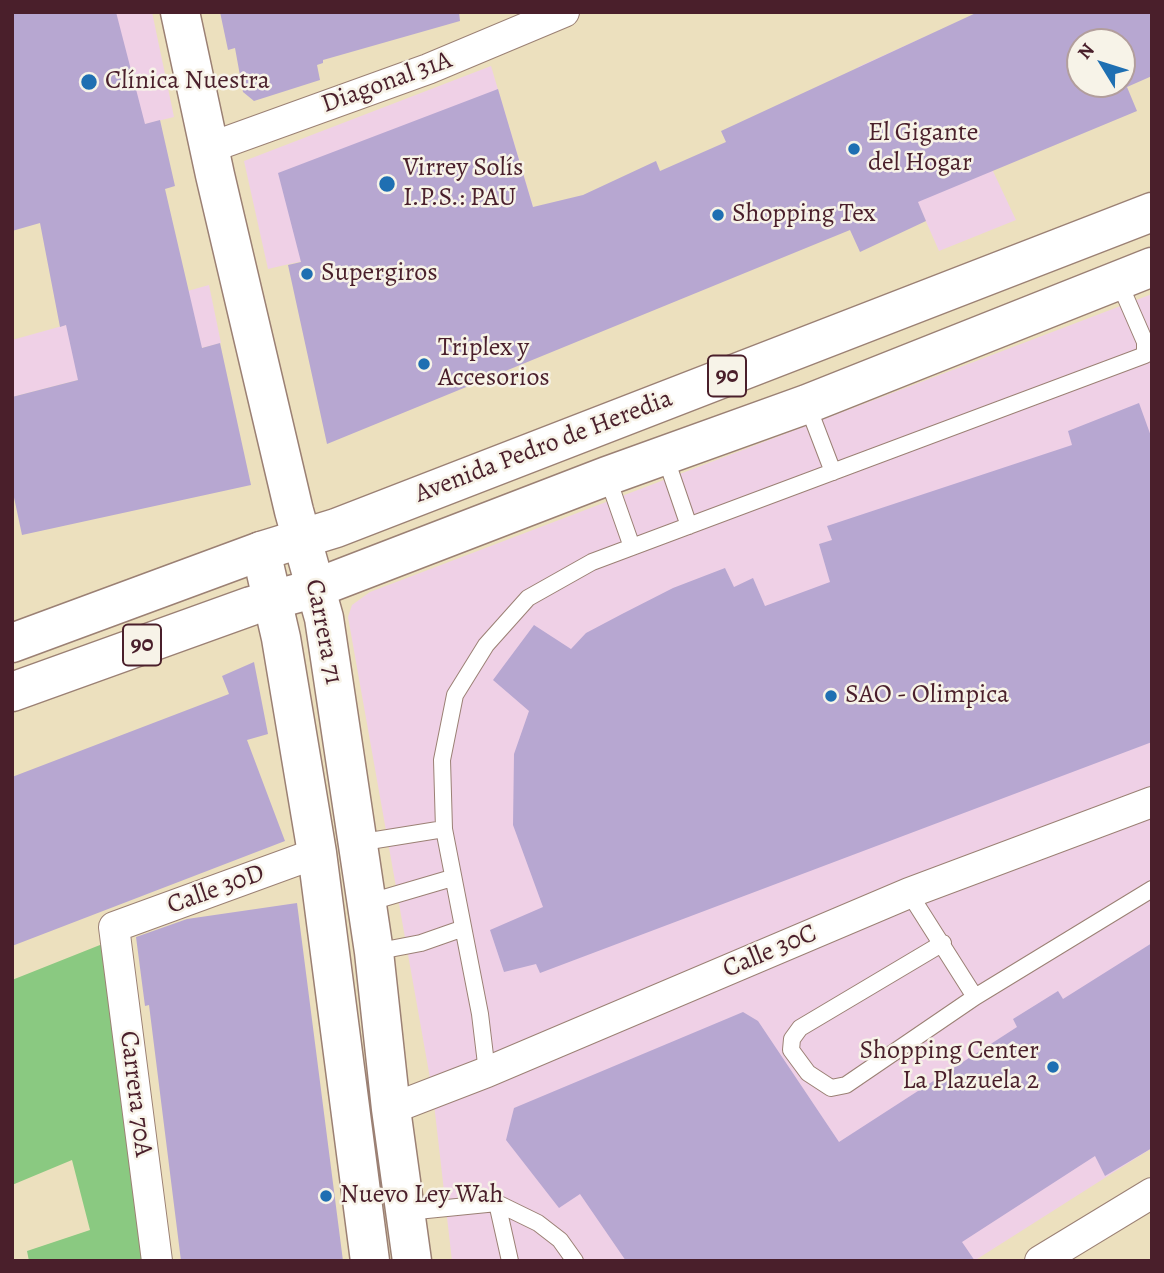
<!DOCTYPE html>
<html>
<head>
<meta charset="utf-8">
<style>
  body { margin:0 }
  #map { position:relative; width:1164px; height:1273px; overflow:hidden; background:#ece0be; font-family:Alegreya,serif }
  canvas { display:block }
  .frame { position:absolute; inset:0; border:14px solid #4a1f2b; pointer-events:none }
  .north { position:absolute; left:1066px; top:28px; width:70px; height:70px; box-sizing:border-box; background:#f7f3e8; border:2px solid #b29e9c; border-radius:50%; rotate:308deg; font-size:19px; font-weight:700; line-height:28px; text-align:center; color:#4a1f2b }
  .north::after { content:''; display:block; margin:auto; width:24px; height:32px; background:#1f6fb2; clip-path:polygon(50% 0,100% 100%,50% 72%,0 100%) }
</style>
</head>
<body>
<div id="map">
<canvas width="1164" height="1273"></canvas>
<div class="frame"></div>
<div class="north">N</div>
</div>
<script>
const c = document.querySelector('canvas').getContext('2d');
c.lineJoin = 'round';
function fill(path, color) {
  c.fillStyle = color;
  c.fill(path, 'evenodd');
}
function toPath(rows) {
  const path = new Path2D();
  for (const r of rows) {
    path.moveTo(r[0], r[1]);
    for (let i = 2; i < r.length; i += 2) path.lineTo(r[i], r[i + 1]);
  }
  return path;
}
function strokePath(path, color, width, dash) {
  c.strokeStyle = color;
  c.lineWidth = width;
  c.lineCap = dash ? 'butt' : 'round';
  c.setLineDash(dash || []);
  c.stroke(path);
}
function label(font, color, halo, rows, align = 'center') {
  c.font = font + ' Alegreya,serif';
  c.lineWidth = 5;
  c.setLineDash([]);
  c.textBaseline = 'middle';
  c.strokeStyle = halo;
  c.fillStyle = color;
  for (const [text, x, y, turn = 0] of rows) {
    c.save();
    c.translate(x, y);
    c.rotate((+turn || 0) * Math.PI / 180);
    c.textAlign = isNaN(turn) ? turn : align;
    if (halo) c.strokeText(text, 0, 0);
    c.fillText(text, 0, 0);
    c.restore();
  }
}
fill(toPath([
  [12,12,152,12,174,117,12,157],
  [929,35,1016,220,939,251,858,67],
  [491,66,533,207,268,269,244,161],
  [209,285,221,343,12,397,12,340],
  [1152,294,1152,1148,974,1261,452,1261,433,1095,348,617,352,605,370,592]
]), '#efd0e6');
fill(toPath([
  [105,943,147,1261,29,1261,27,1251,90,1230,72,1160,12,1185,12,980]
]), '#8ac981');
fill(toPath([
  [12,12,116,12,145,124,160,120,175,186,165,189,202,348,220,343,251,485,22,535,12,488,12,397,78,380,66,325,60,327,40,223,12,231],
  [220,12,459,12,460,21,323,60,323,63,317,65,320,80,254,101,243,92,235,48,228,50],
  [978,12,1152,12,1152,76,1127,87,1137,111,918,202,926,221,860,252,850,230,327,444,288,265,301,262,278,173,498,89,533,207,583,195,656,161,660,171,726,142,721,131],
  [1080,42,1122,42,1122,84,1080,84],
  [1139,403,1152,439,1152,742,540,973,536,964,504,972,490,930,543,907,513,825,514,754,529,711,493,680,534,625,571,649,586,633,622,614,673,588,725,568,734,587,753,578,765,606,830,582,819,544,832,540,827,526,1072,445,1068,431],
  [254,662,268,734,247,740,285,841,12,946,12,777,229,694,222,676],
  [297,903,343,1261,181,1261,149,1005,145,1006,136,937,187,919],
  [1152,943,1152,1148,1105,1176,1095,1156,962,1242,975,1261,626,1261,580,1194,559,1208,506,1140,514,1108,743,1012,758,1021,839,1142,1017,1027,1013,1019,1058,991,1063,999]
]), '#b7a7d1');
const service = toPath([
  [807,404,833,472],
  [665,456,689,526],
  [607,476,632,547],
  [357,843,444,829],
  [909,893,975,997],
  [367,903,452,878],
  [943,943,800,1028,792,1039,791,1050,808,1073,831,1088,846,1085,975,997,1152,889],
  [374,952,421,943,461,929],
  [487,1072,480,1014,444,829,442,760,455,695,486,645,528,598,592,562,1145,355,1145,342,1118,280],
  [497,1203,538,1223,560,1240,575,1261],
  [407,1212,497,1203,510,1261]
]);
const minor = toPath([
  [209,148,428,69,564,12],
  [391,1109,487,1072,909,893,1152,802],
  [157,1261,114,927,317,853],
  [1040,1261,1152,1193]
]);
const tertiary = toPath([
  [180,12,215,175,294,511,324,618,374,952,391,1109,412,1261],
  [261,551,281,638,317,853,370,1261]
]);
const trunk = toPath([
  [12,643,261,551,336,528,1152,212],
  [12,692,251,606,316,588,607,476,807,404,1152,267]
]);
strokePath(service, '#9b8074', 18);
strokePath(minor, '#9b8074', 32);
strokePath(tertiary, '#9b8074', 41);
strokePath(trunk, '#9b8074', 41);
strokePath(service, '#fff', 16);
strokePath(minor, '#fff', 30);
strokePath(tertiary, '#fff', 38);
strokePath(trunk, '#fff', 38);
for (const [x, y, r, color] of [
  [89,82,9,"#1f6fb2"],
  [854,149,7,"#1f6fb2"],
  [387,184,9,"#1f6fb2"],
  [718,215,7,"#1f6fb2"],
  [307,274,7,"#1f6fb2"],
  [424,364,7,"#1f6fb2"],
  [831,696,7,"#1f6fb2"],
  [1053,1067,7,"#1f6fb2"],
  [326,1196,7,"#1f6fb2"]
]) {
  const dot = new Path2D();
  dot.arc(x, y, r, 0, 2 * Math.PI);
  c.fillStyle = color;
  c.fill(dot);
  strokePath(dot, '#f7f3e8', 2.5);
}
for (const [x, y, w] of [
  [727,376,38],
  [142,645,38]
]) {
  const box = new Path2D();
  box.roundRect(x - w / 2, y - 20.5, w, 41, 5);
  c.fillStyle = '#f7f3e8';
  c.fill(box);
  strokePath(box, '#4a1f2b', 2);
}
label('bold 24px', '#4a1f2b', null, [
  ["90",727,376],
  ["90",142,645]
]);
label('26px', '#4a1f2b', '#f7f3e8', [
  ["Clínica Nuestra",105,82],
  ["El Gigante",868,134],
  ["del Hogar",868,164],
  ["Virrey Solís",403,169],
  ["I.P.S.: PAU",403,199],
  ["Shopping Tex",732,215],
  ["Supergiros",321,274],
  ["Triplex y",438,349],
  ["Accesorios",438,379],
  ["SAO - Olimpica",845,696],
  ["Shopping Center",1039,1052,"right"],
  ["La Plazuela 2",1039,1082,"right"],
  ["Nuevo Ley Wah",340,1196]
], 'left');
label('26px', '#4a1f2b', '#f7f3e8', [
  ["Diagonal 31A",387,83,-20],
  ["Avenida Pedro de Heredia",544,447,-21],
  ["Carrera 71",323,632,79],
  ["Calle 30D",216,890,-20],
  ["Calle 30C",770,952,-23],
  ["Carrera 70A",135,1094,83]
]);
</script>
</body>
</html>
